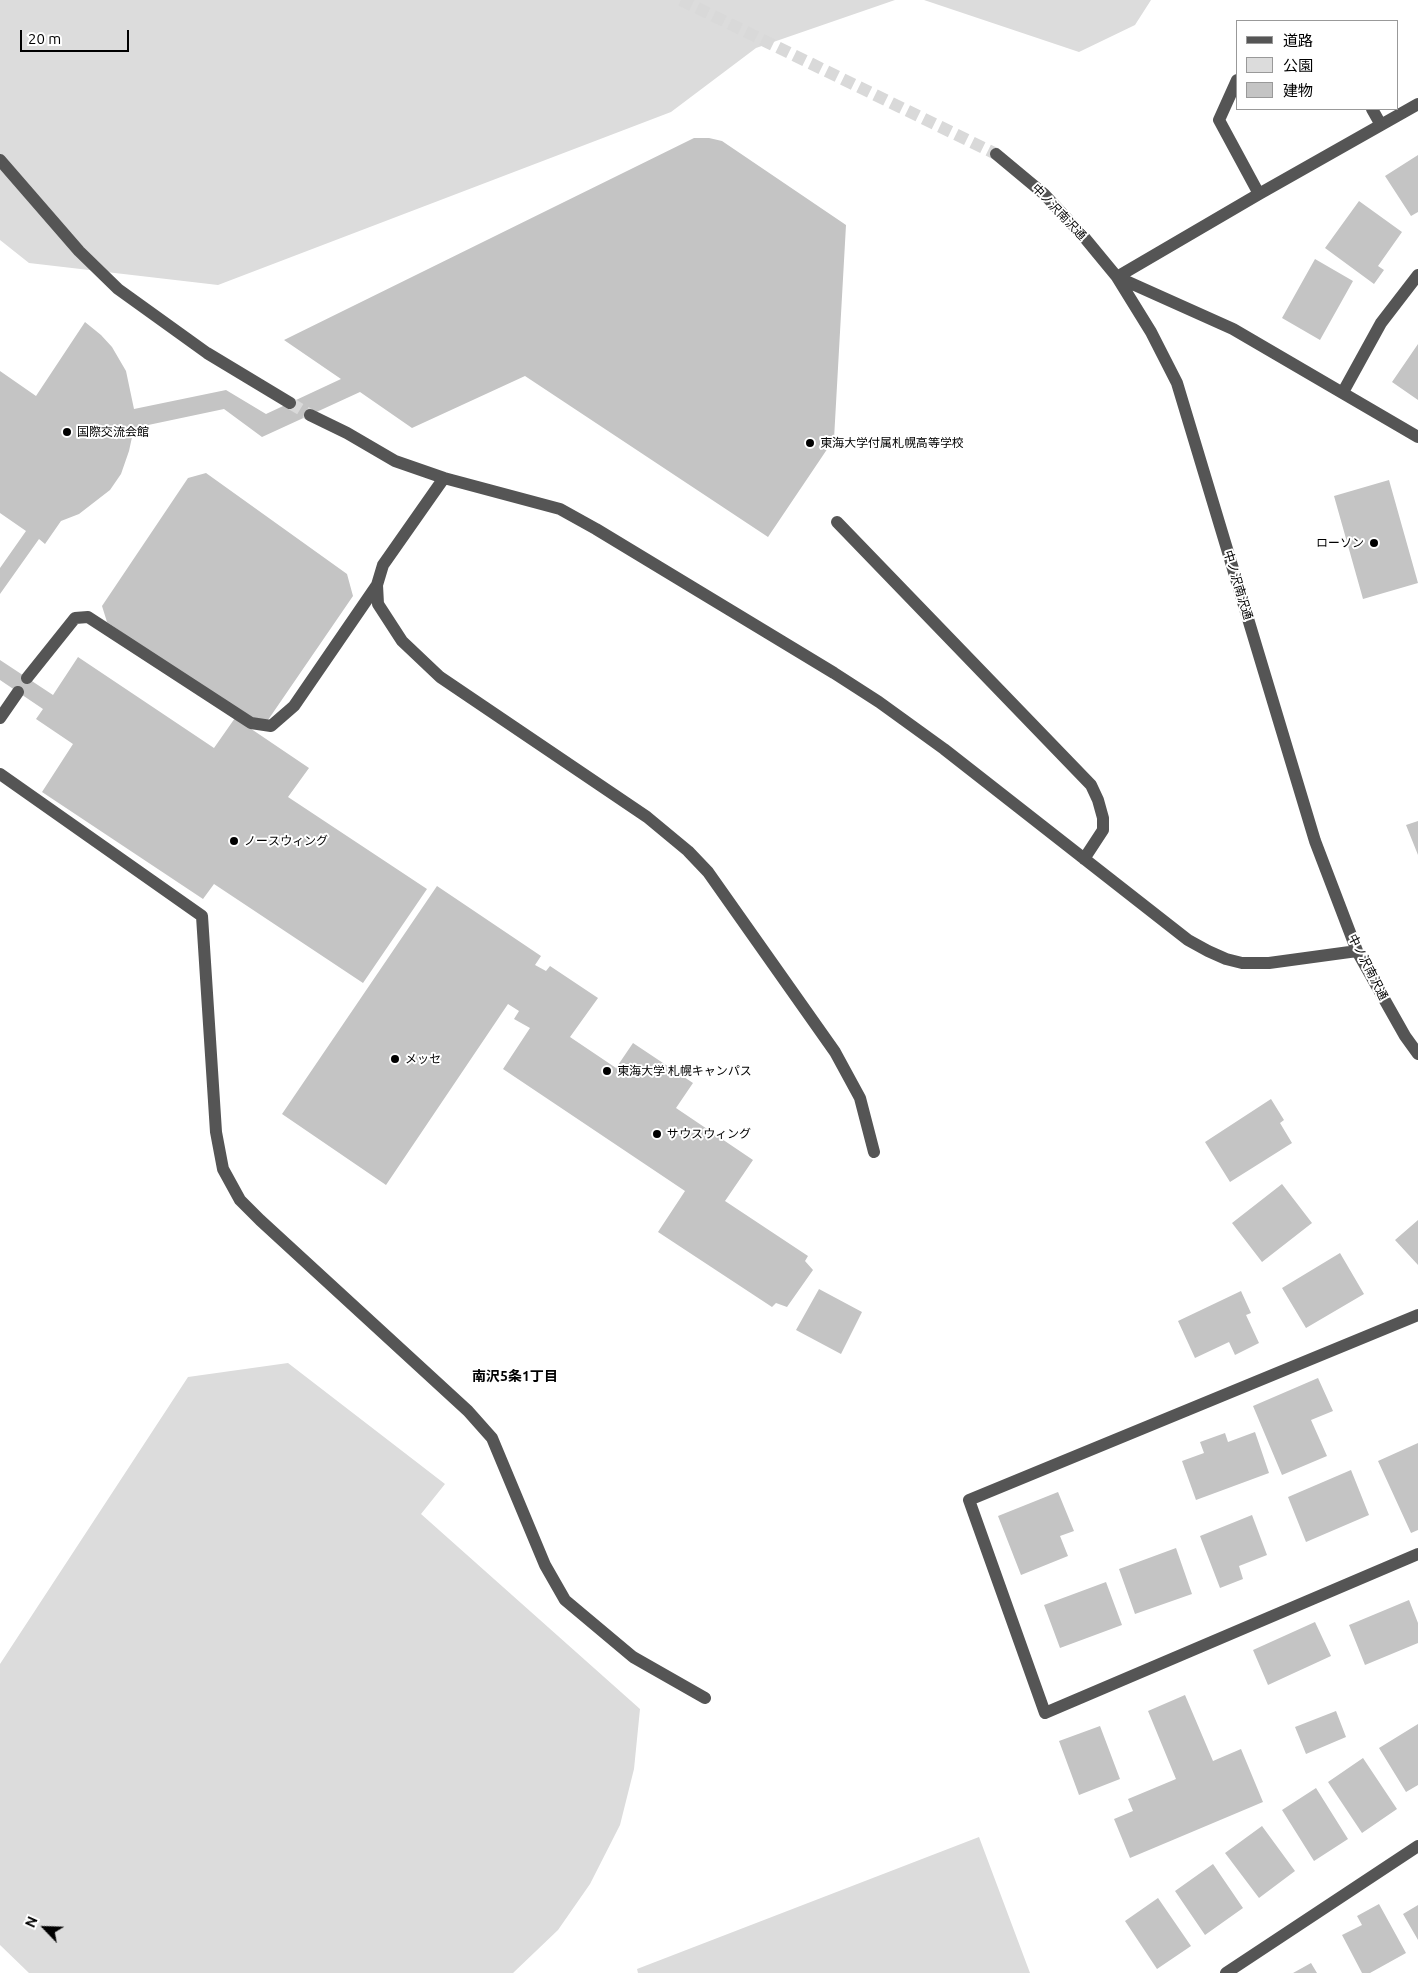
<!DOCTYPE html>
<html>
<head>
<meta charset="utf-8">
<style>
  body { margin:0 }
  #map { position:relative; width:1418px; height:1973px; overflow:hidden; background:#fff; font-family:Ubuntu,"Noto Sans JP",sans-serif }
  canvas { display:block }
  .legend { position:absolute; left:1236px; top:20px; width:162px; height:90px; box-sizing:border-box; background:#fff; border:1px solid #999; margin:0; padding:6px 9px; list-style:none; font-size:15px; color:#000 }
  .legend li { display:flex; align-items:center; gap:10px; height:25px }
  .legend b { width:25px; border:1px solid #999 }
  .north { position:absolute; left:20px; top:1903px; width:50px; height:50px; -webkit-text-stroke:4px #fff; paint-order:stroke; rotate:294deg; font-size:14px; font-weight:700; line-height:20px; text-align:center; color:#000 }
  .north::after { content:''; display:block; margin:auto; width:18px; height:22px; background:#000; clip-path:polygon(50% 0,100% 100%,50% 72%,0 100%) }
  .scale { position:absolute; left:20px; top:30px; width:109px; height:22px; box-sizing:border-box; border:2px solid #000; border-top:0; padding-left:6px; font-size:15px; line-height:18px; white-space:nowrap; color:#000; -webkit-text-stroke:4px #fff; paint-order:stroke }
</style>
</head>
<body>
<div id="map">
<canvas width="1418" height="1973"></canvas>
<ul class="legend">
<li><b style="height:6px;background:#555"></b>道路</li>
<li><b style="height:14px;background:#dcdcdc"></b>公園</li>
<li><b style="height:14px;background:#c4c4c4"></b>建物</li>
</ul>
<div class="north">N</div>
<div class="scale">20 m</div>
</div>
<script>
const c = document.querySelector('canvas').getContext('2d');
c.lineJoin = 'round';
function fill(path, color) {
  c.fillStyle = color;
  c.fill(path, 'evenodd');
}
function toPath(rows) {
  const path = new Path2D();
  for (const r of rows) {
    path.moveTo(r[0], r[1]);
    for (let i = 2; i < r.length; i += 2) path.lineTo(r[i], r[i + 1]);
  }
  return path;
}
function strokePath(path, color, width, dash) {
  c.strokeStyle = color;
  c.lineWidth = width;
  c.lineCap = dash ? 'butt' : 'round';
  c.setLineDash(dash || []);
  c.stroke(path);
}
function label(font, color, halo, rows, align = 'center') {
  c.font = font + ' Ubuntu,"Noto Sans JP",sans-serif';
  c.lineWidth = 4;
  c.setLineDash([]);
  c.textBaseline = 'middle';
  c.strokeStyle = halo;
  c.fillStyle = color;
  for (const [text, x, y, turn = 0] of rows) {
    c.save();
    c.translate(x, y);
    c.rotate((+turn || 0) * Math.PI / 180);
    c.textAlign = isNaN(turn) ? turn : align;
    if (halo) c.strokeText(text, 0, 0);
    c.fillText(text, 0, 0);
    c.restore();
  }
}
fill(toPath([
  [0,0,895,0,756,48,671,112,218,285,29,263,0,240],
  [924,0,1151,0,1135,25,1079,52],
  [288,1363,445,1484,421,1514,640,1709,634,1769,620,1825,590,1884,558,1930,513,1973,29,1973,0,1945,0,1664,188,1377],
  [979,1837,1030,1973,638,1973,637,1969]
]), '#dcdcdc');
fill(toPath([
  [694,138,709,138,722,141,846,225,834,439,768,537,525,376,412,428,360,392,262,437,224,409,134,428,129,451,121,474,110,490,79,514,61,521,45,544,39,539,0,594,0,568,26,531,0,513,0,371,36,396,85,322,101,335,112,347,126,371,134,409,226,390,266,414,341,379,284,340],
  [1418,155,1418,212,1411,216,1385,176],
  [1359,201,1402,232,1378,266,1384,270,1374,284,1325,248],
  [1315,259,1353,281,1320,340,1282,318],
  [1418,344,1418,400,1392,382],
  [206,473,347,574,353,596,268,720,248,721,107,622,102,606,188,478],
  [1389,480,1418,583,1363,599,1334,496],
  [78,657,214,748,235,718,309,768,288,797,427,889,363,983,214,884,203,899,42,792,73,744,36,719,43,709,0,680,0,660,53,695],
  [1418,821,1418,855,1406,825],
  [437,886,541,956,535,965,546,971,550,966,598,998,570,1037,616,1068,633,1043,693,1083,676,1108,753,1160,725,1201,808,1256,805,1261,813,1270,787,1307,776,1303,772,1307,658,1232,685,1191,503,1069,530,1028,514,1019,519,1011,508,1004,386,1185,282,1114],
  [1271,1099,1284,1120,1280,1123,1292,1143,1230,1182,1205,1142],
  [1282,1184,1312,1223,1262,1262,1232,1223],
  [1418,1220,1418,1265,1395,1240],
  [1340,1253,1364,1294,1306,1328,1282,1288],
  [819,1289,862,1312,841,1354,796,1330],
  [1241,1291,1251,1313,1246,1315,1259,1343,1235,1355,1229,1342,1195,1358,1178,1321],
  [1318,1378,1333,1411,1311,1420,1327,1456,1282,1475,1253,1406],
  [1255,1432,1269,1473,1196,1500,1182,1461,1204,1453,1200,1442,1225,1433,1228,1442],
  [1418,1443,1418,1530,1411,1533,1378,1461],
  [1351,1470,1369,1515,1306,1542,1288,1497],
  [1058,1492,1074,1531,1060,1536,1068,1556,1021,1575,998,1516],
  [1252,1515,1267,1555,1239,1566,1243,1579,1220,1588,1200,1536],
  [1176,1548,1192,1594,1135,1614,1119,1569],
  [1106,1582,1122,1625,1060,1648,1044,1605],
  [1409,1600,1418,1623,1418,1643,1365,1665,1349,1625],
  [1315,1622,1331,1656,1268,1685,1253,1650],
  [1185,1695,1213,1761,1241,1749,1263,1802,1130,1858,1114,1819,1133,1811,1128,1799,1176,1779,1148,1711],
  [1336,1711,1346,1737,1306,1754,1295,1727],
  [1418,1724,1418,1785,1406,1792,1379,1748],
  [1100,1726,1120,1779,1079,1795,1059,1741],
  [1363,1758,1397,1809,1362,1833,1328,1782],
  [1316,1788,1348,1839,1314,1861,1282,1810],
  [1262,1826,1295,1871,1259,1898,1225,1853],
  [1213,1864,1243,1908,1205,1935,1175,1891],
  [1158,1898,1191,1946,1157,1969,1125,1921],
  [1379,1904,1406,1953,1370,1973,1362,1973,1342,1935,1362,1925,1357,1916],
  [1418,1905,1418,1940,1403,1914],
  [1311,1963,1317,1973,1293,1973]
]), '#c4c4c4');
strokePath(toPath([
  [681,0,996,154],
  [290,403,310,415]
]), '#d9d9d9', 12, [12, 6]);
strokePath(toPath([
  [1237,80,1219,120,1259,194],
  [1372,109,1381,125],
  [996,154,1044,194,1084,237,1117,277,1151,332,1177,383,1315,841,1357,951,1405,1036,1418,1054],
  [0,160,79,251,118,289,207,353,290,403],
  [1117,277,1259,194,1418,104],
  [1117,277,1233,329,1418,437],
  [1343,392,1381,323,1418,275],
  [310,415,347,433,395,461,444,478,560,509,596,529,834,673,879,702,944,749,1188,940,1208,951,1226,959,1242,963,1269,963,1357,951],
  [444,478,383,565,377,585,378,604,402,641,440,677,647,817,688,851,708,872,835,1052,860,1098,874,1152],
  [837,522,1091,785,1098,800,1103,818,1103,830,1084,859],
  [27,678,75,618,88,617,251,723,271,726,294,706,377,585],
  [0,718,18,692],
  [0,774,202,916,216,1132,223,1169,240,1200,260,1220,468,1411,492,1438,545,1565,565,1600,633,1657,705,1698],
  [1418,1315,969,1500,1045,1713,1418,1554],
  [1226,1973,1418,1846]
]), '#555', 12);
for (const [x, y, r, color] of [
  [67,432,5,"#000"],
  [810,443,5,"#000"],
  [1374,543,5,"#000"],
  [234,841,5,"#000"],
  [395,1059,5,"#000"],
  [607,1071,5,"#000"],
  [657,1134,5,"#000"]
]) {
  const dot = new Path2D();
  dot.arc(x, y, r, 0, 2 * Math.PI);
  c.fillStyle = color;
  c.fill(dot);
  strokePath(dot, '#fff', 2);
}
label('12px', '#000', '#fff', [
  ["中ノ沢南沢通",1059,212,46],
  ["中ノ沢南沢通",1238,585,73],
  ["中ノ沢南沢通",1368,967,63]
]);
label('12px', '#000', '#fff', [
  ["国際交流会館",77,432],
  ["東海大学付属札幌高等学校",820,443],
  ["ローソン",1364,543,"right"],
  ["ノースウィング",244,841],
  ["メッセ",405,1059],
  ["東海大学 札幌キャンパス",617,1071],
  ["サウスウィング",667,1134]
], 'left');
label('bold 14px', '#000', '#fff', [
  ["南沢5条1丁目",515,1376]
]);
</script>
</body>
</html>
